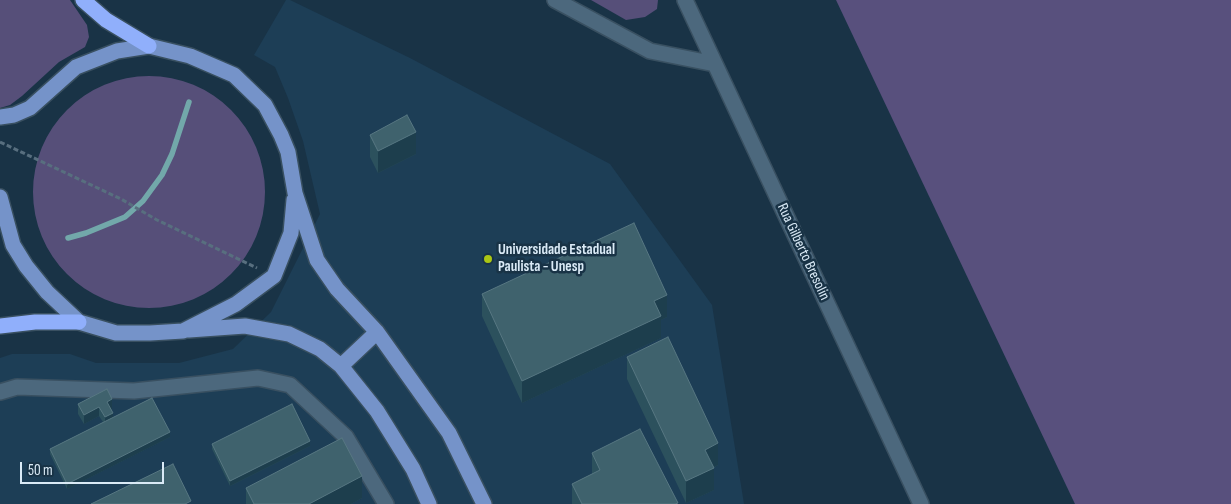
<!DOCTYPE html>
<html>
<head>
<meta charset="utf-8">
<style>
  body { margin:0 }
  #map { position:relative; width:1231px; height:504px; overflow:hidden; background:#193346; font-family:"Sofia Sans Condensed",sans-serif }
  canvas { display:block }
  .scale { position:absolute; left:20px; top:462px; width:144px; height:22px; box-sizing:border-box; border:2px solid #daeaf6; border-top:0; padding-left:6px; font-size:15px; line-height:18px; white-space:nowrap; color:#daeaf6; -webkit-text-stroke:4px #193346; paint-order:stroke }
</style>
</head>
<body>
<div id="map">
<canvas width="1231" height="504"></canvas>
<div class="scale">50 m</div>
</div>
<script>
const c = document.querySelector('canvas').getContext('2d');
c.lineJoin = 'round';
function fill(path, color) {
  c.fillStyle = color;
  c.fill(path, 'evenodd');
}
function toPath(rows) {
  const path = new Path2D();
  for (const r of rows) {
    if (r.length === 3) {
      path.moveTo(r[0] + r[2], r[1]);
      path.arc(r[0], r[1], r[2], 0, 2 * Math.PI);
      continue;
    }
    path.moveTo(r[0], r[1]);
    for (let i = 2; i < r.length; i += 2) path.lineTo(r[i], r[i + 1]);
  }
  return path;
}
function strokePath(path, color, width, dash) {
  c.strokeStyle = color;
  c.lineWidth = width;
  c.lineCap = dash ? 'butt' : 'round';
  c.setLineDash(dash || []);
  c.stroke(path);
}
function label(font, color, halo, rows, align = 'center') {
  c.font = font + ' "Sofia Sans Condensed",sans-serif';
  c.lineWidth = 5;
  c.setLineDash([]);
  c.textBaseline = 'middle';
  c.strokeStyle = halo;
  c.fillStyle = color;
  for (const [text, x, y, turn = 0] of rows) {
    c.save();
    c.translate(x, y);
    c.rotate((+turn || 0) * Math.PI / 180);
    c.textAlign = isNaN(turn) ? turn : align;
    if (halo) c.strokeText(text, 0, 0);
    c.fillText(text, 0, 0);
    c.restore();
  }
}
fill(toPath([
  [286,0,290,0,410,58,610,164,712,305,744,504,0,504,0,358,12,354,70,354,96,363,179,363,233,349,271,312,320,214,303,141,288,98,275,67,254,55]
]), '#1d3e56');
fill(toPath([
  [0,0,70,0,87,25,89,37,85,47,59,62,22,96,10,105,0,108],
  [591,0,658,0,657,9,645,17,626,20],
  [149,192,116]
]), '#564f79');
fill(toPath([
  [836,0,1231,0,1231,504,1075,504]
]), '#58507d');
strokePath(toPath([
  [68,238,86,233,125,217,143,201,162,175,172,154,189,102]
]), '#72a8aa', 5.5);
const minor = toPath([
  [555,0,650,51,715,64],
  [685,0,921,504],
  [0,392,17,387,134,391,258,378,290,385,346,437,386,504]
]);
const major = toPath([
  [0,117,14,115,30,108,76,67,117,51,149,46,190,56,234,75,265,105,281,135,288,152,295,193,317,260,337,289,377,332,449,433,484,504],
  [0,197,13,245,26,266,47,292,79,322,116,333,150,333,183,331,236,304,274,276,291,233,294,200],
  [189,330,245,326,289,334,320,349,341,366,377,411,413,469,429,504],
  [341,366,377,332]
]);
const highway = toPath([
  [83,0,106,20,149,46],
  [0,326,35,322,79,322]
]);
strokePath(minor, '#395061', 18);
strokePath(major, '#395061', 18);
strokePath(highway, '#395061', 18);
strokePath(toPath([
  [0,142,121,199,157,220,257,268]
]), '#586f7f', 3, [5, 2.5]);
strokePath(minor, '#4c687d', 15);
strokePath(major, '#7593c9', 15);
strokePath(highway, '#90affb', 15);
fill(toPath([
  [370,135,416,154,378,173,370,157],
  [482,294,667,317,661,320,661,338,522,403,482,316],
  [627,357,718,465,713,468,714,490,686,503,627,379],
  [78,404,112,409,111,409,113,418,170,437,67,489,50,454,50,449,103,422,99,416,84,424,78,414],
  [212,444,310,446,230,486,212,449],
  [592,453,678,504,572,504,572,484,592,474],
  [246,488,362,498,351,504,246,504]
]), '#2c515d');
fill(toPath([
  [416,132,416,154,378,173,378,151],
  [667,295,667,317,661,320,661,338,522,403,522,381,654,301],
  [112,399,112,409,107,411,107,402],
  [99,407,99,416,84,424,84,415],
  [113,413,113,422,105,426,105,417],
  [170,432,170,437,67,489,67,484],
  [310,441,310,446,230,486,230,481],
  [718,443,718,465,705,472,705,450],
  [714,468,714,490,686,503,686,481],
  [362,476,362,498,351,504,309,504]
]), '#1d3e4d');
const building = toPath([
  [407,115,416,132,378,151,370,135,407,115],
  [634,223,667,295,654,301,661,316,522,381,482,294,634,223],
  [668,337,718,443,705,450,714,468,686,481,627,357,668,337],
  [107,389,112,399,107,402,113,413,105,417,99,407,84,415,78,404,107,389],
  [152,398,170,432,67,484,50,449,152,398],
  [292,404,310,441,230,481,212,444,292,404],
  [640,429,678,503,675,504,582,504,572,484,600,470,592,453,640,429],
  [342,438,362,476,309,504,254,504,246,488,342,438],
  [173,464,191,501,185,504,91,504,173,464]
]);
fill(building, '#3f626d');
strokePath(building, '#577782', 1);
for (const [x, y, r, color] of [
  [488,259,5,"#abc614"]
]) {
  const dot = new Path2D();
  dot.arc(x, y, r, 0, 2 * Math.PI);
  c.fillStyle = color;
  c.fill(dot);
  strokePath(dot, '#193346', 2);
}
label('bold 15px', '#daeaf6', '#193346', [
  ["Universidade Estadual",498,250],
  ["Paulista - Unesp",498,267]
], 'left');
label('15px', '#daeaf6', '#193346', [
  ["Rua Gilberto Bresolin",803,252,65]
]);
</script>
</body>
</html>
